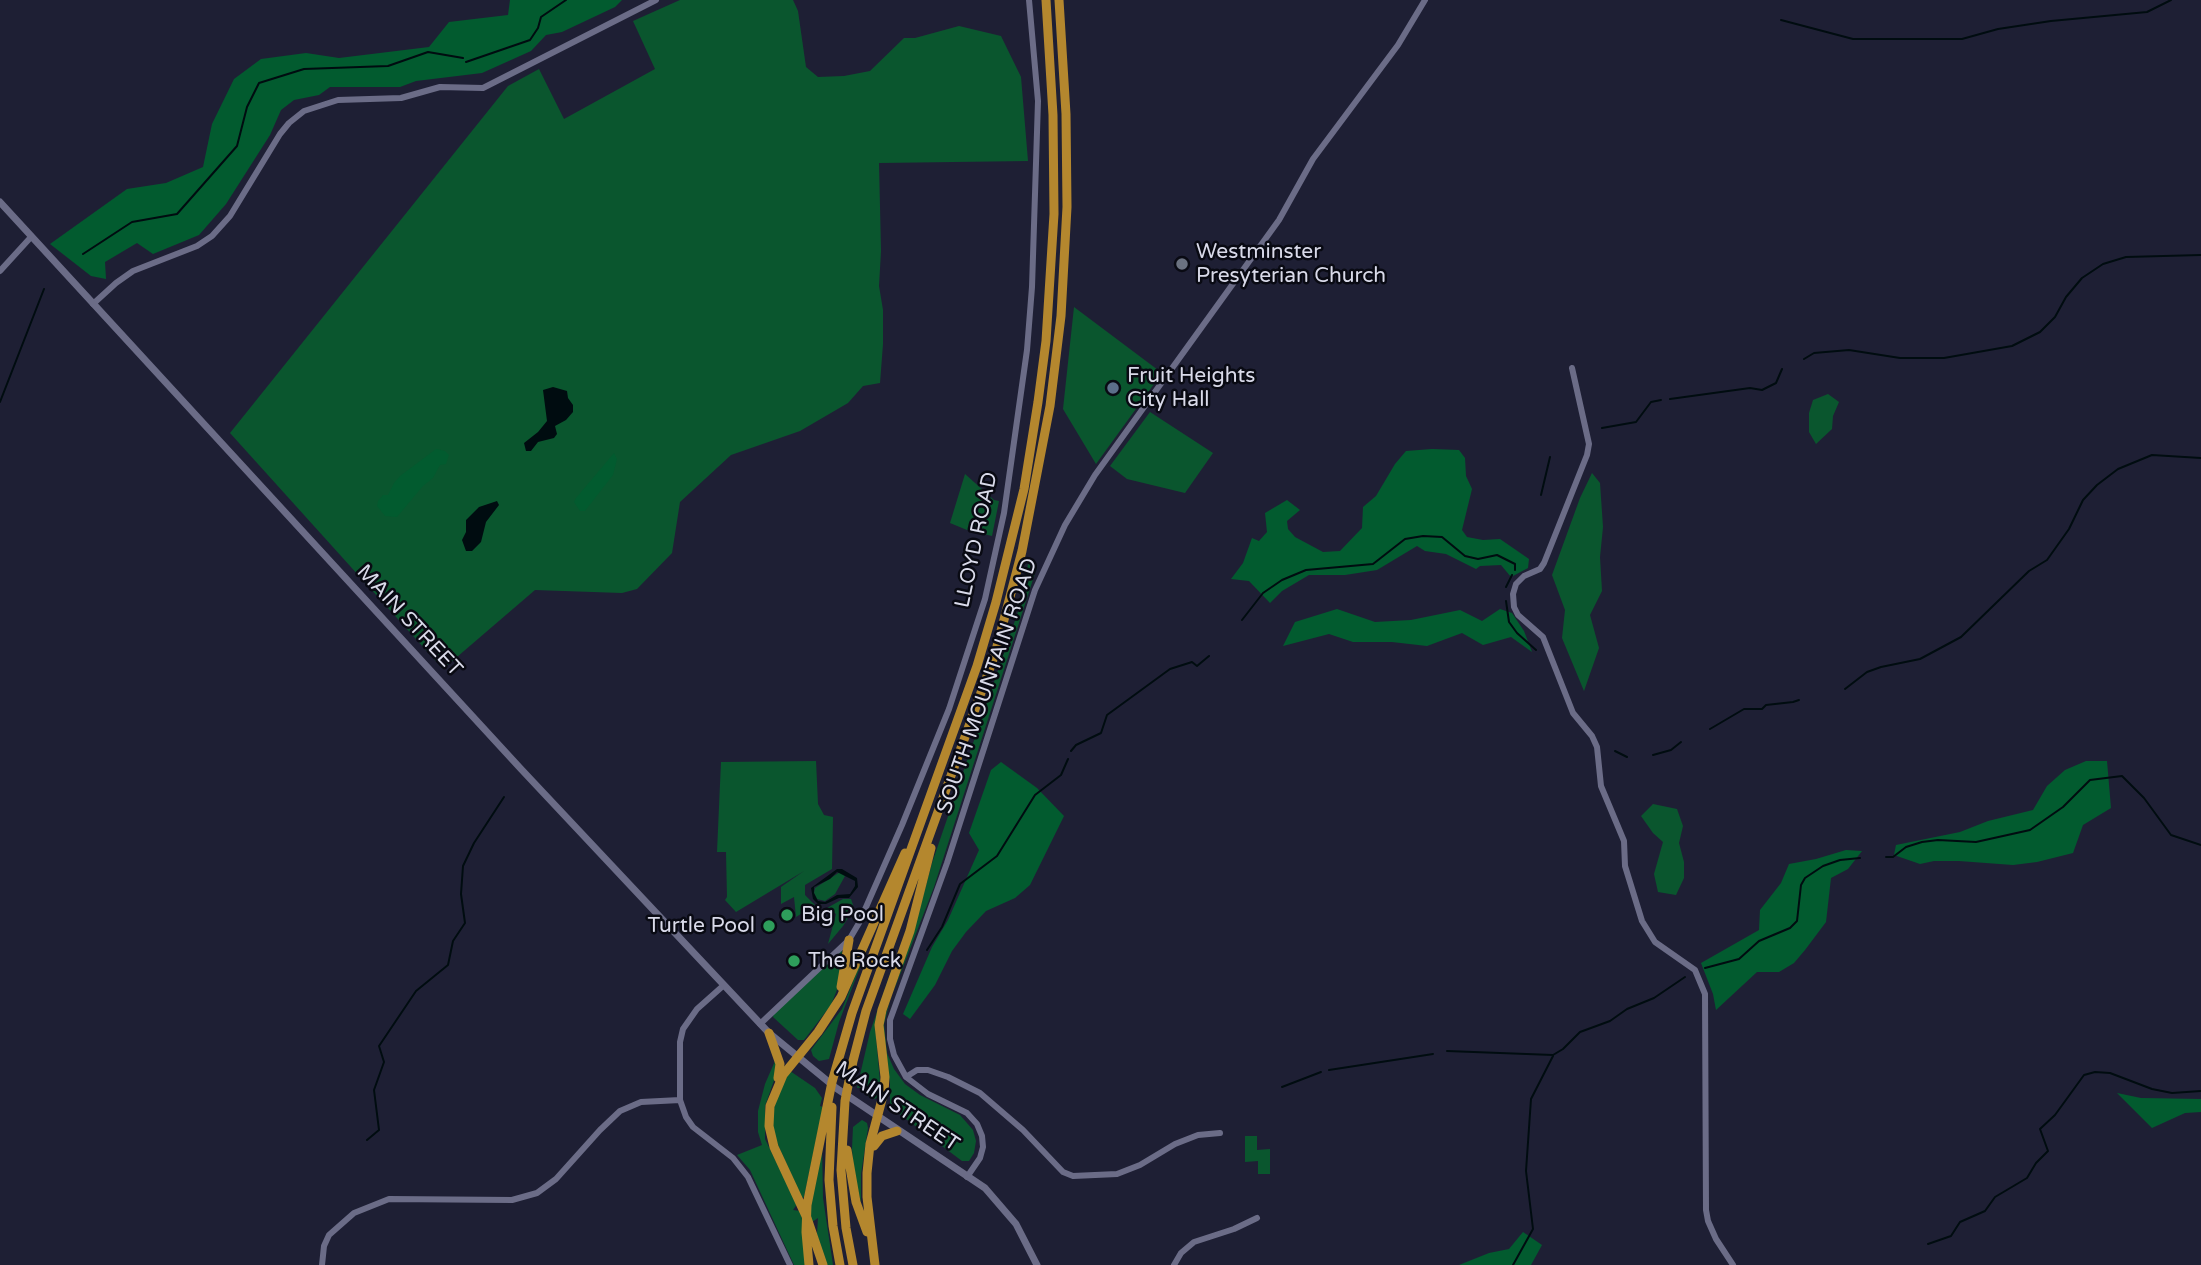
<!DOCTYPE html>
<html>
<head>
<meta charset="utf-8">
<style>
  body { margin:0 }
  canvas { display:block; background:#1e1f34 }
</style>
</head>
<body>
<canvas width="2201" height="1265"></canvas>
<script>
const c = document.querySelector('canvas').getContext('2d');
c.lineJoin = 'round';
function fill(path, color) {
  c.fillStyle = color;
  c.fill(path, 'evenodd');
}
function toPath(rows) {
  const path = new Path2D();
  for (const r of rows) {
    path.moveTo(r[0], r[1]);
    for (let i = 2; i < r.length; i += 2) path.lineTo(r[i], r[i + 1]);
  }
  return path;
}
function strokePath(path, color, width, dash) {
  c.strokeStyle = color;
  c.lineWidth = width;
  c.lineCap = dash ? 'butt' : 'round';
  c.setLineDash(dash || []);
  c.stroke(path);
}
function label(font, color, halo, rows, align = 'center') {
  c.font = font + ' "Varela Round",sans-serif';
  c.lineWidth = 5;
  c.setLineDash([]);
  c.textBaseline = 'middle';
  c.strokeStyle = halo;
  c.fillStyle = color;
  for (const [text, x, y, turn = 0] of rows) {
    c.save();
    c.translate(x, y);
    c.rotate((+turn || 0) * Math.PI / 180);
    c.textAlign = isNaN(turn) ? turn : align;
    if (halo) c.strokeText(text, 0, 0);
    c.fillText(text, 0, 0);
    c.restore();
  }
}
fill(toPath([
  [680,0,793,0,798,11,806,67,818,77,844,76,870,71,904,38,915,38,959,26,1001,36,1021,77,1028,161,879,163,881,251,879,286,883,310,883,344,880,383,863,386,848,403,800,431,731,455,680,502,672,553,637,589,622,593,535,590,443,669,230,433,508,86,539,69,564,119,655,69,633,21],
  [1074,307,1162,373,1096,464,1063,409],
  [1828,394,1839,402,1833,416,1832,429,1816,444,1809,432,1809,413,1813,400],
  [1150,412,1213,453,1185,493,1127,479,1110,466],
  [1592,473,1600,483,1603,527,1600,557,1602,591,1590,615,1599,648,1584,691,1562,638,1565,610,1552,575,1580,498],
  [965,474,994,500,999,501,992,536,967,530,950,523],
  [1028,564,1037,567,934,887,891,998,884,1024,887,1053,894,1069,905,1084,920,1095,960,1115,973,1130,976,1141,974,1153,969,1161,962,1161,890,1107,890,1083,883,1042,883,1022,912,937,932,863,1019,609],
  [816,761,818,804,824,815,833,817,832,869,805,885,805,895,815,905,796,917,794,897,781,904,781,887,804,871,736,912,725,900,727,897,726,852,717,852,721,762],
  [1653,804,1677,809,1683,826,1679,843,1684,862,1684,878,1676,895,1658,892,1654,874,1663,842,1653,833,1641,816],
  [840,872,845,876,835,894,825,901,817,899,814,893,815,888],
  [843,899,851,899,854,908,843,926,828,944,836,914,827,908],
  [885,902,839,1022,829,1059,819,1061,813,1056,811,1050,842,1009],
  [842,950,840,982,831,1005,804,1040,798,1040,773,1017,774,1013],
  [898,951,875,1025,880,1082,879,1097,874,1099,868,1096,863,1087,857,1088,870,1032],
  [775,1061,778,1069,765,1106,765,1139,797,1204,793,1210,800,1211,802,1218,805,1265,794,1265,750,1170,737,1155,762,1145,758,1132,758,1111,765,1084],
  [790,1071,815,1088,822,1098,820,1106,823,1107,804,1197,802,1198,773,1134,772,1116,778,1092],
  [862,1120,867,1123,868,1128,861,1174,861,1203,854,1173,852,1149,853,1127],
  [1257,1136,1257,1150,1270,1149,1270,1174,1258,1174,1258,1161,1245,1162,1245,1136],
  [822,1144,823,1198,833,1265,826,1265,817,1234,818,1218,812,1222,809,1216]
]), '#0a562e');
fill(toPath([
  [510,0,622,0,615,7,562,32,546,35,531,51,482,73,416,81,400,87,330,87,319,95,294,100,281,110,270,135,226,204,199,235,153,254,137,243,105,262,106,279,91,276,50,244,127,189,166,183,203,167,212,124,234,79,261,59,306,53,339,58,429,47,449,22,508,15],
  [436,449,445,451,449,455,446,464,440,465,433,478,423,486,397,517,385,516,377,506,378,501,383,495,388,495,394,483,400,476],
  [1432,449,1459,450,1465,458,1466,476,1472,489,1462,530,1467,537,1483,540,1500,539,1529,559,1528,568,1511,577,1501,565,1480,566,1476,569,1446,554,1425,551,1417,546,1377,570,1345,575,1309,575,1282,591,1270,603,1249,581,1231,579,1243,563,1252,538,1259,541,1267,532,1265,513,1287,500,1300,510,1287,521,1288,529,1295,537,1323,552,1340,551,1362,528,1363,507,1376,496,1395,464,1406,451],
  [614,453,617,459,613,475,585,511,580,511,574,502,576,498],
  [1337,609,1375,622,1411,620,1460,610,1482,621,1500,609,1512,613,1524,631,1532,652,1511,637,1483,645,1462,633,1427,646,1392,642,1353,642,1329,634,1283,646,1295,622],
  [2086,761,2107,761,2111,808,2083,825,2073,853,2037,862,2013,865,1959,861,1934,861,1920,864,1894,855,1896,845,1960,832,1988,821,2033,810,2047,786,2065,770],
  [1001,762,1037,788,1064,816,1030,885,1015,898,986,911,966,932,952,951,935,985,910,1019,903,1014,932,947,948,920,979,850,969,833,991,770],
  [1846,850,1862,851,1848,869,1831,878,1826,922,1805,950,1794,963,1779,972,1757,972,1716,1010,1713,994,1701,963,1759,930,1760,910,1781,883,1789,864,1816,859],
  [2117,1093,2141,1098,2201,1099,2201,1112,2185,1113,2152,1128],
  [1523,1232,1542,1245,1531,1265,1459,1265,1489,1253,1509,1249]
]), '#025b2f');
fill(toPath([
  [553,387,567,391,568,398,573,405,573,412,566,420,555,426,557,434,554,438,538,442,531,451,526,451,524,443,538,432,547,421,543,390],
  [497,501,499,505,486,522,481,542,472,551,466,551,462,540,466,532,466,520,479,507],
  [837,869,842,869,857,878,858,887,849,898,839,898,826,904,818,904,813,899,811,888],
  [837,872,855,881,855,886,850,894,837,895,825,902,818,901,814,893,814,887,830,879]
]), '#000c10');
strokePath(toPath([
  [1781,20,1853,39,1962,39,1998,29,2051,21,2147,12,2171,0],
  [466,62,530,40,538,28,541,17,566,0],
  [83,254,132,222,177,214,237,146,247,107,259,83,304,69,388,66,428,52,463,58],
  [1804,359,1814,353,1849,350,1900,358,1944,358,2012,346,2040,332,2055,317,2066,297,2082,278,2103,264,2126,257,2201,255],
  [1670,399,1750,388,1762,390,1776,383,1782,369],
  [0,402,44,289],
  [1602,428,1636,422,1651,402,1661,400],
  [1541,495,1550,457],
  [1506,587,1512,575],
  [1506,601,1509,622,1517,633,1536,650],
  [1242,620,1263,593,1282,580,1306,570,1373,564,1405,539,1423,536,1442,537,1465,556,1478,559,1497,555,1515,564,1515,570],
  [1845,689,1867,672,1881,667,1920,659,1961,637,2029,571,2047,560,2069,529,2083,500,2097,485,2118,469,2152,455,2201,458],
  [1710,729,1744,709,1762,709,1766,705,1793,702,1799,700],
  [1071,751,1076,745,1101,733,1107,715,1170,669,1192,662,1197,666,1209,656],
  [1615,751,1627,757],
  [1653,755,1671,750,1681,742],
  [1886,857,1893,857,1906,847,1922,842,1938,840,1976,842,2030,830,2063,807,2090,780,2122,776,2144,798,2171,835,2201,845],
  [927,950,942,927,960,884,997,856,1035,795,1061,775,1068,759],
  [1705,968,1739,959,1759,941,1790,928,1797,921,1801,885,1805,878,1823,866,1840,860,1860,858],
  [1447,1051,1553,1055,1563,1049,1580,1032,1610,1021,1627,1009,1654,998,1685,977],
  [1329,1070,1433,1054],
  [1282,1087,1321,1072],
  [367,1140,379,1130,374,1090,384,1062,379,1046,416,991,448,965,453,941,465,923,461,894,463,866,474,843,504,797],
  [1928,1244,1951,1236,1960,1222,1985,1211,1995,1197,2027,1178,2036,1163,2048,1151,2040,1129,2055,1115,2084,1075,2095,1072,2110,1073,2152,1089,2172,1093,2201,1091],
  [1513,1265,1533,1229,1526,1171,1531,1099,1553,1056]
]), '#000c10', 2);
strokePath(toPath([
  [0,271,31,237],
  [93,304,116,283,133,271,197,246,212,236,230,216,280,134,289,123,304,111,338,100,401,98,440,87,483,88,656,0],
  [1572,368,1589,444,1587,455,1544,563,1540,569,1524,576,1516,584,1513,594,1514,607,1518,615,1543,637,1573,713,1592,736,1597,747,1601,786,1624,841,1625,866,1642,921,1655,942,1695,970,1705,994,1706,1210,1708,1221,1716,1239,1733,1265],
  [724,985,697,1009,683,1029,680,1042,680,1100,686,1117,693,1127,733,1158,748,1177,790,1265],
  [760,1024,849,940,859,923,902,825,949,709,985,599,1004,513,1027,350,1032,287,1038,101,1029,0],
  [906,1077,917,1070,928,1070,948,1077,980,1093,1023,1130,1063,1172,1073,1176,1117,1174,1140,1165,1175,1144,1198,1135,1220,1133],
  [967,1177,980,1158,983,1147,982,1136,977,1124,967,1113,928,1094,906,1077,894,1055,890,1039,890,1020,947,863,1035,590,1065,525,1095,475,1279,220,1313,159,1398,45,1425,0],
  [322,1265,324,1246,329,1235,354,1213,389,1199,512,1200,537,1193,556,1179,600,1130,620,1111,641,1102,680,1100],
  [1174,1265,1181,1253,1194,1242,1234,1229,1257,1218]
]), '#6b6c87', 6);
strokePath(toPath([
  [0,202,521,769,769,1033,836,1088,985,1188,1016,1224,1037,1265]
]), '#6b6c87', 7);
strokePath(toPath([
  [841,987,849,940],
  [769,1033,780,1064,778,1078],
  [832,1107,829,1180,833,1226,840,1265],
  [874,1146,882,1136,897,1131],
  [847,1150,856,1202,867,1232],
  [809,1265,806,1232,807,1205,832,1082,852,1013,977,666,996,602,1024,489,1038,402,1046,341,1054,214,1053,115,1046,0],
  [823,1265,807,1218,774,1147,769,1126,770,1106,783,1075,818,1032,841,997,905,853],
  [853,1265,846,1228,841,1170,845,1101,853,1061,866,1011,995,654,1022,551,1050,406,1061,316,1067,207,1066,114,1059,0],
  [875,1265,867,1197,867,1173,870,1144,884,1092,885,1077,879,1025,882,1010,910,931,931,848]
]), '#b4872e', 9);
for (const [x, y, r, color] of [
  [1182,264,7,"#6b7280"],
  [1113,388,7,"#5c6f8a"],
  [787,915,7,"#2e9e5b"],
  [769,926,7,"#2e9e5b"],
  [794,961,7,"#2e9e5b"]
]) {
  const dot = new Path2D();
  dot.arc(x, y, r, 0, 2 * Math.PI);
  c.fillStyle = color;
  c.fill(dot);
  strokePath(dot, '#090a13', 2.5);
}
label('21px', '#d9dae9', '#090a13', [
  ["Westminster",1196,252],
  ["Presyterian Church",1196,276],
  ["Fruit Heights",1127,376],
  ["City Hall",1127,400],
  ["Big Pool",801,915],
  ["Turtle Pool",755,926,"right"],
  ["The Rock",808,961]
], 'left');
label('21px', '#d9dae9', '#090a13', [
  ["LLOYD ROAD",977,540,-78],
  ["MAIN STREET",409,621,47],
  ["SOUTH MOUNTAIN ROAD",988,686,-71],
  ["MAIN STREET",897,1107,34]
]);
</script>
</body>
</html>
